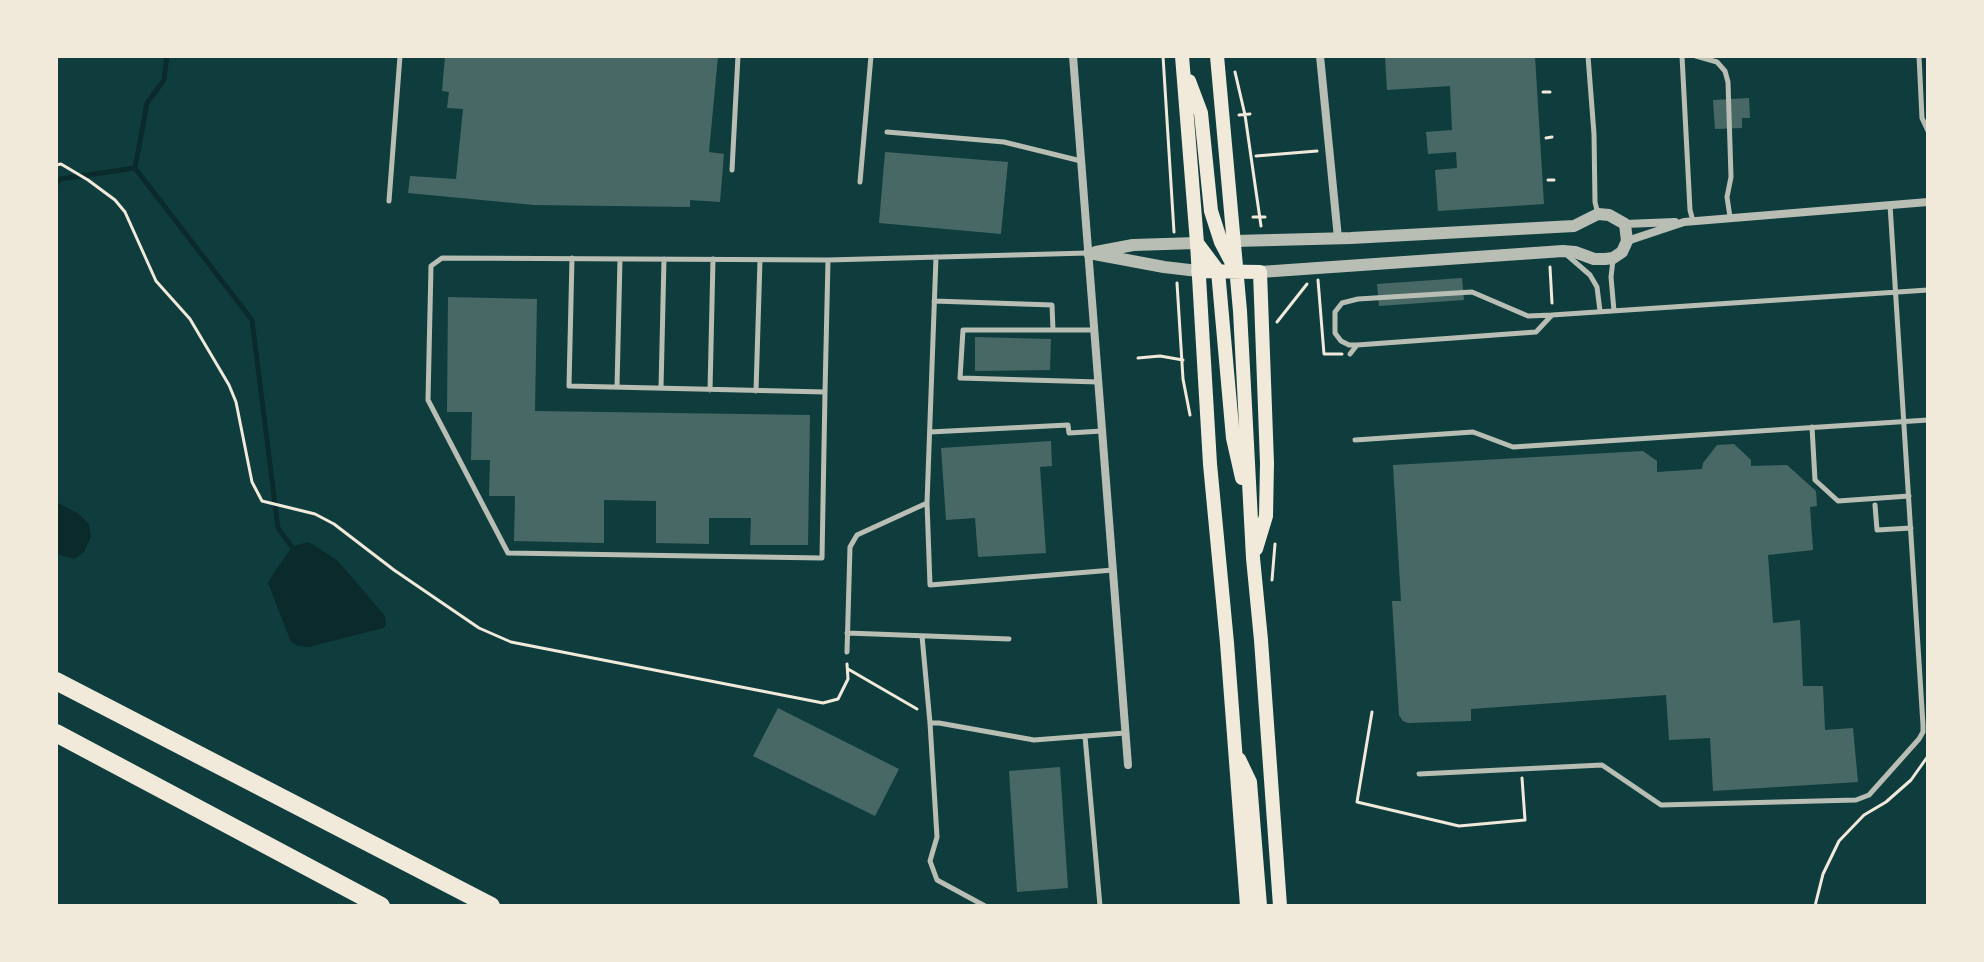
<!DOCTYPE html>
<html>
<head>
<meta charset="utf-8">
<style>
  body { margin:0 }
  #map { position:relative; width:1984px; height:962px; overflow:hidden; background:#0f3d3e; font-family:Jost,sans-serif }
  canvas { display:block }
  .frame { position:absolute; inset:0; border:58px solid #f1e9da; pointer-events:none }
</style>
</head>
<body>
<div id="map">
<canvas width="1984" height="962"></canvas>
<div class="frame"></div>
</div>
<script>
const c = document.querySelector('canvas').getContext('2d');
c.lineJoin = 'round';
function fill(path, color) {
  c.fillStyle = color;
  c.fill(path, 'evenodd');
}
function toPath(rows) {
  const path = new Path2D();
  for (const r of rows) {
    path.moveTo(r[0], r[1]);
    for (let i = 2; i < r.length; i += 2) path.lineTo(r[i], r[i + 1]);
  }
  return path;
}
function strokePath(path, color, width, dash) {
  c.strokeStyle = color;
  c.lineWidth = width;
  c.lineCap = dash ? 'butt' : 'round';
  c.setLineDash(dash || []);
  c.stroke(path);
}
fill(toPath([
  [56,502,79,514,89,524,91,537,84,552,74,559,56,554],
  [307,542,314,545,338,561,385,616,386,625,383,628,309,647,298,646,291,642,268,583,273,574,292,547]
]), '#0a2a2b');
strokePath(toPath([
  [167,56,164,80,147,103,135,168,252,320,278,528,292,547],
  [56,184,60,179,135,168]
]), '#0a2a2b', 5);
fill(toPath([
  [445,56,718,56,709,152,724,154,720,202,690,200,690,207,534,205,408,193,410,176,456,179,463,109,447,108,449,92,442,91],
  [1385,56,1535,56,1544,204,1438,211,1435,170,1457,168,1456,152,1428,154,1426,132,1452,130,1450,86,1387,90],
  [1749,98,1750,118,1742,118,1742,128,1715,129,1713,100],
  [885,152,1008,162,1001,234,879,223],
  [1462,278,1464,300,1379,306,1377,284],
  [448,297,537,299,535,411,810,415,808,545,750,545,751,518,709,518,709,544,656,543,656,501,604,500,604,543,514,541,515,496,489,496,490,460,471,460,472,412,447,412],
  [975,337,1051,339,1050,370,975,371],
  [1051,441,1052,466,1040,467,1046,553,978,557,975,518,946,520,941,448],
  [1734,444,1751,460,1751,466,1787,465,1816,491,1817,506,1810,507,1813,550,1768,555,1773,623,1800,620,1803,686,1823,686,1825,730,1853,728,1858,782,1713,791,1710,738,1669,740,1666,695,1471,709,1471,721,1408,723,1403,721,1399,715,1392,601,1401,601,1393,465,1643,451,1657,461,1657,472,1702,469,1703,463,1717,445],
  [778,708,899,769,875,816,753,756],
  [1060,767,1068,888,1017,892,1009,771]
]), '#486865');
strokePath(toPath([
  [1163,56,1174,232],
  [1235,72,1245,115,1261,226],
  [1543,92,1550,92],
  [1239,115,1250,114],
  [1546,138,1552,137],
  [1256,156,1317,151],
  [56,165,61,164,88,180,115,200,125,212,156,281,190,319,229,385,236,402,252,482,262,501,315,514,334,524,394,570,479,628,511,642,823,703,838,699,848,679,847,664],
  [1548,180,1554,180],
  [1253,217,1265,217],
  [1550,267,1552,303],
  [1318,280,1324,354,1342,354],
  [1177,283,1183,379,1190,415],
  [1277,322,1307,284],
  [1138,358,1160,356,1183,360],
  [1272,580,1275,544],
  [848,669,917,709],
  [1372,712,1357,802,1459,826,1525,820,1522,778],
  [1815,906,1823,874,1839,841,1864,815,1886,802,1911,780,1928,756]
]), '#f1e9da', 3);
strokePath(toPath([
  [1588,56,1594,134,1595,202,1598,214],
  [1682,56,1690,210,1693,221],
  [1696,56,1717,62,1725,71,1728,82,1731,177,1727,197,1730,217],
  [1919,56,1922,118,1928,131],
  [887,132,1004,142,1081,161],
  [732,170,738,56],
  [860,182,871,56],
  [389,201,400,56],
  [1567,255,1590,275,1597,287,1600,311],
  [936,257,927,503,930,585,1113,570],
  [572,258,569,386,825,392,828,260],
  [1613,260,1611,277,1614,311],
  [934,301,1052,305,1053,330],
  [1094,330,963,330,960,378,1099,382],
  [1356,345,1349,345,1341,341,1335,333,1335,312,1342,303,1358,299,1472,292,1528,316,1552,315],
  [1350,354,1357,345,1536,332,1552,315,1928,290],
  [617,387,620,259],
  [661,388,664,259],
  [710,390,713,259],
  [756,391,760,260],
  [825,392,822,558,508,553,428,400,431,266,442,258,828,260,1088,253],
  [1812,427,1815,480,1838,501,1909,496],
  [930,432,1068,425,1069,433,1102,431],
  [1355,440,1473,432,1513,447,1928,420],
  [1875,505,1877,530,1911,528],
  [847,633,1009,639],
  [922,636,930,723],
  [847,652,850,547,857,535,927,503],
  [1085,736,1100,906],
  [1419,774,1602,765,1661,805,1856,800,1869,795,1919,739,1923,732,1923,725,1890,205],
  [985,906,937,880,930,861,937,837,930,723,939,723,1034,740,1125,733]
]), '#b8beb3', 5);
strokePath(toPath([
  [1073,56,1128,765],
  [1320,56,1338,238],
  [1625,224,1675,222],
  [1627,241,1684,222,1928,202]
]), '#b8beb3', 8);
strokePath(toPath([
  [1234,241,1351,238,1574,226,1598,214,1609,215,1625,224,1627,241,1622,252,1613,258,1605,259,1594,259,1575,252,1563,251,1260,272],
  [1096,252,1133,245,1197,243],
  [1089,253,1164,267,1198,271]
]), '#b8beb3', 12);
strokePath(toPath([
  [1182,56,1197,243,1210,464,1227,643,1247,906],
  [1217,56,1240,311,1253,558,1261,640,1280,906],
  [1189,81,1201,113,1211,211,1221,242,1233,265],
  [1197,243,1218,271,1233,438,1242,478],
  [1198,271,1260,272,1267,463,1266,516,1256,549],
  [1239,759,1250,782,1260,906]
]), '#f1e9da', 14);
strokePath(toPath([
  [56,681,491,906],
  [56,733,381,906]
]), '#f1e9da', 18);
</script>
</body>
</html>
